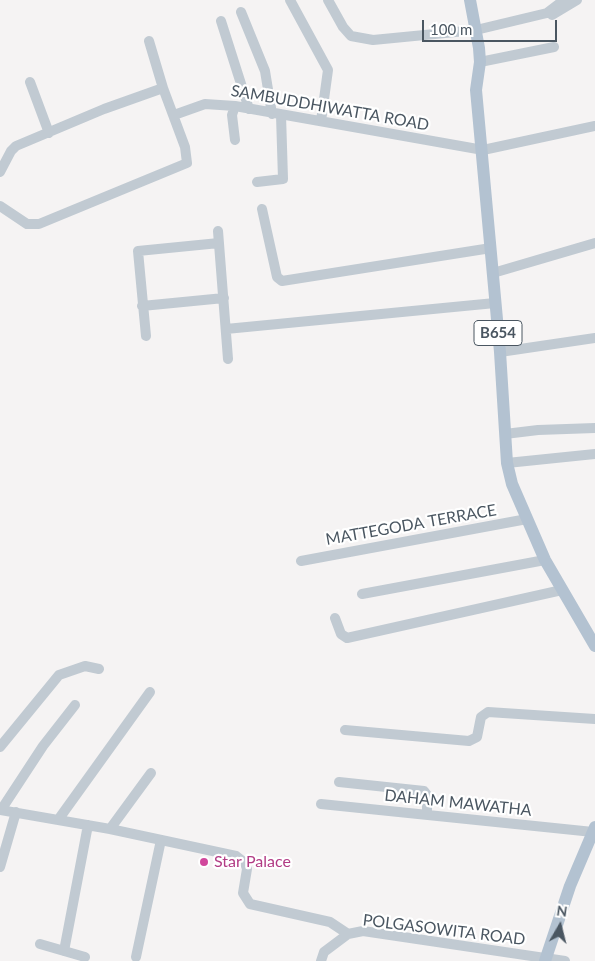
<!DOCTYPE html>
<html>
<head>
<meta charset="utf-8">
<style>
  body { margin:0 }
  #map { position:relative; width:595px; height:961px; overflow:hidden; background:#f5f3f3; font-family:Lato,sans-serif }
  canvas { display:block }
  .north { position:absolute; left:535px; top:901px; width:50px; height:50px; -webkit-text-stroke:4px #fff; paint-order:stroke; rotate:8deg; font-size:14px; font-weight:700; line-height:20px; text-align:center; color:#4a5661 }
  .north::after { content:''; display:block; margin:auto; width:18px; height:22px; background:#4a5661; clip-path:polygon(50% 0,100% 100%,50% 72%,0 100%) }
  .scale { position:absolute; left:422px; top:20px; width:135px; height:22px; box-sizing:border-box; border:2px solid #4a5661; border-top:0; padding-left:6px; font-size:15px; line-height:18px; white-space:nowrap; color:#4a5661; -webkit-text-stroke:4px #fff; paint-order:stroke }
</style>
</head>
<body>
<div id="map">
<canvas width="595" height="961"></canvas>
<div class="north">N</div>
<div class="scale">100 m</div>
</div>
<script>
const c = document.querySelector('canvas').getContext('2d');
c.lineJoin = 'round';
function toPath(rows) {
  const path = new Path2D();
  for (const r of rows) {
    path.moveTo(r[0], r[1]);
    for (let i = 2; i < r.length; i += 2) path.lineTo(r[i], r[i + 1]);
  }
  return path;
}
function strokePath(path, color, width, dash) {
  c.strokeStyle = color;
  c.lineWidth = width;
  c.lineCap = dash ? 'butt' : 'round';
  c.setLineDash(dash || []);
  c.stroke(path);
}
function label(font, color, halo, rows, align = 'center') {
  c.font = font + ' Lato,sans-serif';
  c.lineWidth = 4.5;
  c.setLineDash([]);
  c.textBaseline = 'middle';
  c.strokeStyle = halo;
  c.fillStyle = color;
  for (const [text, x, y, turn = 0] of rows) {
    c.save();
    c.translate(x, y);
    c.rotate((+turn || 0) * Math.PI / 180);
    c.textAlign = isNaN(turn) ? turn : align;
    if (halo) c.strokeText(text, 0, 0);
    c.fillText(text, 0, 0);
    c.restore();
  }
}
strokePath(toPath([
  [290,0,328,70,321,121],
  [328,0,343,27,351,36,373,40,476,30,547,13,564,0],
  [241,12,265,71,272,114],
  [552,15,577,0],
  [221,21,249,109],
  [149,41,163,88],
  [480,62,554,47],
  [30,82,49,133],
  [174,115,205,104,235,106,483,150,595,126],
  [235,140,232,115,235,106],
  [0,172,11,151,16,146,104,109,163,88,185,147,187,163,39,224,27,224,0,206],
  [257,182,283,179,281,115],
  [262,209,277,277,282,281,491,248],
  [218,231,228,359],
  [493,273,595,243],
  [142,306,224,298],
  [226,329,495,303],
  [146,336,138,251,219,243],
  [500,352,595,338],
  [505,434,538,430,595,428],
  [507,463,595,454],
  [301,561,527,519],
  [362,594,545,560],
  [335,618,341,634,347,638,562,590],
  [345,730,469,741,477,737,481,717,488,712,595,719],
  [0,747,59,675,85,666,99,669],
  [339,782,424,791,427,795,427,814],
  [321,804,593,832],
  [0,810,110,829,236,856,245,863,247,869,243,893,250,904,330,922,348,934],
  [1,810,43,746,75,705],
  [58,820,150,692],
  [110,829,151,773],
  [0,867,16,812],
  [40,944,85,957],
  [64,951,88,825],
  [136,957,161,840],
  [321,961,324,952,348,934,363,931,565,961]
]), '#c1cad2', 10);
strokePath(toPath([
  [470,0,479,48,480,62,476,90,500,352,507,463,512,484,545,560,595,646],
  [545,961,570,886,595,827]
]), '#b3c2d1', 12);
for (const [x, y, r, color] of [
  [204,862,5,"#d1479c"]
]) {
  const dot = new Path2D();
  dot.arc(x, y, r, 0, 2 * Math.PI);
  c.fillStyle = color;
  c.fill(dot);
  strokePath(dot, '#fff', 2);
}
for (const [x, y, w] of [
  [498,333,48]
]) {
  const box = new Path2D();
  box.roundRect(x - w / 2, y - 12.5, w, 25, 4);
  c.fillStyle = '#fff';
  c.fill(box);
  strokePath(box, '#4a5661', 1);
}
label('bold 15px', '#4a5661', null, [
  ["B654",498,333]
]);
label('16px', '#4a5661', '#fff', [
  ["SAMBUDDHIWATTA ROAD",330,108,10],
  ["MATTEGODA TERRACE",411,525,-10],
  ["DAHAM MAWATHA",458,803,6],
  ["POLGASOWITA ROAD",444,930,7]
]);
label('16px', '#b23c85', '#fff', [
  ["Star Palace",214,862]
], 'left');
</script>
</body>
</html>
